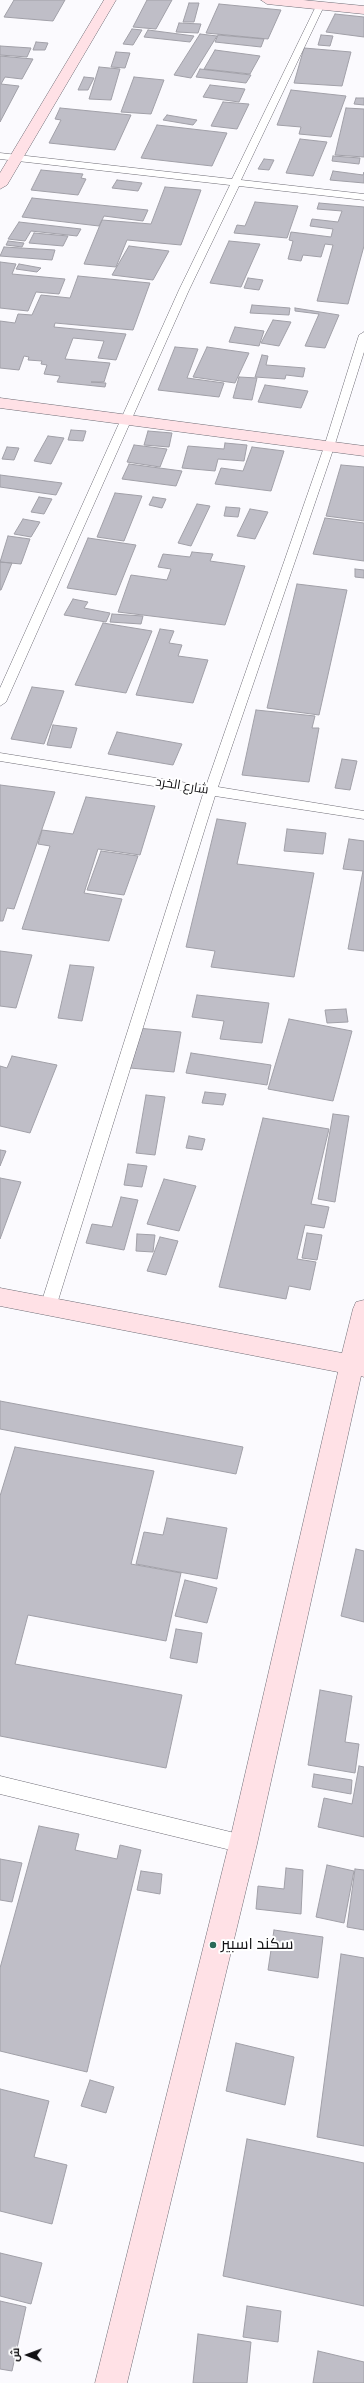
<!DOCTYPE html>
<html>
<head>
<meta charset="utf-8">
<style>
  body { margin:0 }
  #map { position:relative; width:364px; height:2383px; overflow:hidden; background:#fbfafe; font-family:"Fira Sans Condensed",Cairo,sans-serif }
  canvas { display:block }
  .north { position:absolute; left:8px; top:2335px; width:40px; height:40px; -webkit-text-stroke:3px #fff; paint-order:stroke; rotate:271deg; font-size:11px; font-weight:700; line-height:16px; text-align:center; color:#121114 }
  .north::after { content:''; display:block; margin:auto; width:14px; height:18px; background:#121114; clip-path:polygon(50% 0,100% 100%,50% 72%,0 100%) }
</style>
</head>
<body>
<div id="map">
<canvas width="364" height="2383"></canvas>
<div class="north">ش</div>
</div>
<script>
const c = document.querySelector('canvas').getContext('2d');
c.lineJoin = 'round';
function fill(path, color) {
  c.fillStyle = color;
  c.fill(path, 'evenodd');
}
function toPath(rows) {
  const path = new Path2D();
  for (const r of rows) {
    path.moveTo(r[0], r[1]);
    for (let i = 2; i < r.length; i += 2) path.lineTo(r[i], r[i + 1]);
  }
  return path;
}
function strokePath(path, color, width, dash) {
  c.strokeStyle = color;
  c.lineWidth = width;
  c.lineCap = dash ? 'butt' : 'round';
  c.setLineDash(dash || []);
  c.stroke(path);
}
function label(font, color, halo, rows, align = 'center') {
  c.font = font + ' "Fira Sans Condensed",Cairo,sans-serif';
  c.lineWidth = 4;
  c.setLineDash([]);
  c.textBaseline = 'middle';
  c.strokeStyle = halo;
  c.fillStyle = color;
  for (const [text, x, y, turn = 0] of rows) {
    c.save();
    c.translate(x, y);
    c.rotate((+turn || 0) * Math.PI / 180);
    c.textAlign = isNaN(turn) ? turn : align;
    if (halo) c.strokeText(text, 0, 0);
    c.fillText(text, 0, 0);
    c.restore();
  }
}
const building = toPath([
  [14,0,65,0,53,21,4,17,14,0],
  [147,0,172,0,156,29,133,27,147,0],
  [189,3,199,3,194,22,183,22,189,3],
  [219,4,281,10,268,39,206,33,219,4],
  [335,14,364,17,364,37,326,32,335,14],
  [179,23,201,24,198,33,176,32,179,23],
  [132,29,142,30,133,45,123,44,132,29],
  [148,30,194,36,190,42,144,37,148,30],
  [200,34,217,36,191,78,174,75,200,34],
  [218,35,264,39,261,47,215,42,218,35],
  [321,35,333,36,330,46,318,45,321,35],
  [36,42,48,43,45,50,33,50,36,42],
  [0,46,31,48,27,57,0,55,0,46],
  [304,48,351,52,342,86,294,83,304,48],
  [215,50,260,56,250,74,204,69,215,50],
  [116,52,130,53,125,68,111,67,116,52],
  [0,56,33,59,22,79,5,77,1,84,19,86,0,122,0,56],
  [99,67,120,69,111,100,89,99,99,67],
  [200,69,251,75,246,83,196,77,200,69],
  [84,77,94,78,88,90,78,90,84,77],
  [134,77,164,80,151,114,121,112,134,77],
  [210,85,245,89,239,102,203,97,210,85],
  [291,90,346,96,331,137,299,134,301,127,277,125,291,90],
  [356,98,364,98,364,105,354,104,356,98],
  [223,102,249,104,237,129,211,126,223,102],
  [60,108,131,115,115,150,49,143,61,120,55,119,60,108],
  [346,108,364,109,364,157,335,155,346,108],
  [167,115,197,120,193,125,163,120,167,115],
  [157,125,227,133,212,166,141,158,157,125],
  [300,139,327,142,313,176,286,173,300,139],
  [333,156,360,158,359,164,332,161,333,156],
  [264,159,274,160,269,170,258,169,264,159],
  [41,170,83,174,81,178,86,179,78,195,31,190,41,170],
  [333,171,363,175,364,172,364,183,330,180,333,171],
  [117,180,142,183,138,191,112,188,117,180],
  [165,187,201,190,181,245,127,240,116,267,84,264,102,220,151,224,165,187],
  [32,198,148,210,143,221,104,216,99,226,22,217,32,198],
  [255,202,298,206,287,238,234,233,237,225,245,226,255,202],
  [319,203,364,207,364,246,348,304,317,301,333,245,325,244,321,257,303,255,301,261,288,259,293,241,289,240,291,232,331,237,333,229,310,226,312,219,338,222,342,211,317,209,319,203],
  [19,222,81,229,77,236,31,231,25,241,8,239,19,222],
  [34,233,68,236,63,246,29,243,34,233],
  [8,241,24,243,22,247,6,245,8,241],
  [229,241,260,244,241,287,210,283,229,241],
  [129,246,169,251,153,280,112,275,129,246],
  [4,247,55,250,52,260,0,256,4,247],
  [0,262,16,264,12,274,65,279,59,294,36,292,28,311,0,308,0,262],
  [19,264,41,268,37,272,16,269,19,264],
  [78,276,150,283,133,330,55,323,54,327,126,334,116,360,98,358,104,341,73,338,65,359,110,363,104,382,91,382,106,383,105,387,57,382,60,376,44,374,47,365,41,364,42,361,28,360,29,357,24,356,19,370,0,368,0,321,15,323,18,314,32,315,41,295,70,298,78,276],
  [248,278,263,280,259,290,244,288,248,278],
  [252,305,290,308,289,315,250,313,252,305],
  [295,308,339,315,325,348,305,346,319,314,295,311,295,308],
  [273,320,291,322,279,346,261,343,273,320],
  [235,327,264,331,259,346,229,342,235,327],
  [175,347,198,349,187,378,224,383,219,397,158,390,175,347],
  [207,347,249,353,235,383,193,377,207,347],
  [262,355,268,356,266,365,305,368,303,377,286,375,285,379,255,377,262,355],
  [239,377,257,378,252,400,233,398,239,377],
  [265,385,308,391,301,408,258,402,265,385],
  [71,430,86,431,83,441,68,440,71,430],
  [148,431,172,433,169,447,144,445,148,431],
  [48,436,64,438,51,464,34,461,48,436],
  [225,443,247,445,244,461,218,459,215,471,182,468,188,446,224,449,225,443],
  [134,445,167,449,160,467,127,462,134,445],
  [7,447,19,448,14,460,2,459,7,447],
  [252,447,284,451,271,491,215,484,221,468,243,471,252,447],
  [129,464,182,471,176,486,122,479,129,464],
  [341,465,364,467,364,521,326,516,341,465],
  [0,475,62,483,56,495,0,487,0,475],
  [115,493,142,496,124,541,97,537,115,493],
  [39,497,52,499,44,514,31,512,39,497],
  [153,497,166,499,162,508,149,505,153,497],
  [197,504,210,506,191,546,178,543,197,504],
  [226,507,240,508,238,517,224,516,226,507],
  [250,509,268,512,255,539,237,536,250,509],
  [325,518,364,523,364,561,313,554,325,518],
  [23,519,40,522,31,537,14,534,23,519],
  [8,536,30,539,21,564,0,562,8,536],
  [88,538,136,545,116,595,67,588,88,538],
  [192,552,213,554,210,561,245,566,225,625,118,612,131,575,167,580,171,569,158,567,163,554,190,557,192,552],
  [0,562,12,563,1,590,0,590,0,562],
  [355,569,364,570,364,578,355,577,355,569],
  [297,584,347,590,319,715,267,708,297,584],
  [73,599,88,602,84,608,110,613,106,622,64,615,73,599],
  [112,614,143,616,141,624,110,622,112,614],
  [103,623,152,631,126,693,75,685,103,623],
  [160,629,174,631,169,643,182,645,178,656,208,660,193,703,136,695,160,629],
  [32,687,64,691,44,744,11,739,32,687],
  [256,710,315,716,312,728,319,728,309,782,242,775,256,710],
  [53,725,77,728,71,748,47,745,53,725],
  [117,732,182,744,173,765,108,754,117,732],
  [342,759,357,761,350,790,335,788,342,759],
  [0,785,55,792,14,909,7,908,3,921,0,921,0,785],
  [86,797,155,806,140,855,98,849,84,893,122,899,109,941,22,929,50,846,38,844,42,830,73,834,86,797],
  [217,819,246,823,237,864,314,873,294,977,211,967,215,951,186,947,217,819],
  [287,829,326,833,323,854,284,851,287,829],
  [349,839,364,841,364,951,348,949,363,871,343,869,349,839],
  [101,851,138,856,124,895,87,890,101,851],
  [0,951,32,955,16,1008,0,1006,0,951],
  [70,965,94,967,82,1021,58,1018,70,965],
  [197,995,269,1003,262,1043,220,1039,224,1021,192,1017,197,995],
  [346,1009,348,1022,327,1023,325,1010,346,1009],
  [289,1019,352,1031,333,1101,268,1089,289,1019],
  [137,1028,181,1032,174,1072,130,1068,137,1028],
  [191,1053,271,1065,267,1085,186,1073,191,1053],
  [12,1056,57,1065,30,1133,0,1126,0,1066,7,1068,12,1056],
  [205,1092,226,1094,223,1105,202,1103,205,1092],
  [146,1095,165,1097,155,1155,136,1153,146,1095],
  [333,1114,349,1116,335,1202,318,1199,333,1114],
  [263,1118,329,1129,311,1204,329,1207,324,1228,305,1225,297,1259,316,1262,310,1290,289,1286,286,1299,219,1287,263,1118],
  [189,1136,205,1139,202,1150,186,1148,189,1136],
  [0,1150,6,1151,0,1166,0,1150],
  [128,1164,147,1166,142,1187,124,1185,128,1164],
  [0,1178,21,1182,0,1239,0,1178],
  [164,1179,196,1186,179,1231,147,1224,164,1179],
  [121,1197,138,1200,124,1250,86,1243,92,1224,112,1227,121,1197],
  [307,1233,322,1235,317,1260,302,1258,307,1233],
  [137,1234,155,1235,153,1252,136,1251,137,1234],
  [160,1237,178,1241,166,1275,147,1271,160,1237],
  [0,1401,243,1447,236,1474,0,1429,0,1401],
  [15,1447,154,1471,131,1564,181,1573,166,1641,28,1615,15,1664,182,1695,166,1768,0,1736,0,1496,15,1447],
  [167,1518,227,1528,217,1579,136,1564,144,1532,163,1535,167,1518],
  [356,1549,364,1551,364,1622,341,1616,356,1549],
  [185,1580,217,1588,207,1623,175,1616,185,1580],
  [176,1629,202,1633,197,1663,170,1658,176,1629],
  [320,1690,352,1696,345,1742,359,1744,355,1773,308,1765,320,1690],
  [359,1766,364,1767,364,1837,318,1827,324,1798,352,1804,359,1766],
  [314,1774,352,1780,351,1794,312,1787,314,1774],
  [39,1826,79,1834,75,1850,117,1859,120,1845,141,1850,87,2072,0,2051,0,1968,39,1826],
  [0,1859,22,1863,12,1902,0,1900,0,1859],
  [327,1865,354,1871,344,1923,316,1917,327,1865],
  [286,1868,303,1870,301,1914,256,1909,258,1886,284,1889,286,1868],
  [355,1869,364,1870,364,1930,347,1927,355,1869],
  [141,1871,162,1874,160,1894,137,1890,141,1871],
  [274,1930,323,1937,318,1978,268,1970,274,1930],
  [341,1954,364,1958,364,2146,317,2137,341,1954],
  [236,2043,294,2057,285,2105,226,2091,236,2043],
  [90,2080,114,2087,106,2113,81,2106,90,2080],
  [0,2089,49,2101,34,2157,67,2165,52,2224,0,2211,0,2089],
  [247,2139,364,2163,364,2306,223,2276,247,2139],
  [0,2253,42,2263,31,2304,0,2296,0,2253],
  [0,2301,26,2307,12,2371,0,2369,0,2301],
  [247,2306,281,2311,278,2342,243,2337,247,2306],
  [198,2334,251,2342,247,2383,193,2383,198,2334],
  [318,2351,364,2362,364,2383,313,2383,318,2351]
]);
fill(building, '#bfbec7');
strokePath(building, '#a1a0a8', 1);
const lane = toPath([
  [320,3,324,6,241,180,364,194,364,200,239,186,189,290,6,702,0,706,0,688,179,290,230,185,0,159,0,153,232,179,316,6,320,3],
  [364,332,364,352,334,447,218,787,364,811,364,819,215,796,56,1307,54,1311,48,1313,42,1311,40,1307,203,794,0,761,0,753,206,786,324,447,359,335,364,332],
  [0,1776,243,1835,250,1838,252,1844,250,1850,243,1853,0,1794,0,1776]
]);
const secondary = toPath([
  [104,0,116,0,7,185,0,189,0,173,104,0],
  [261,0,303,0,364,6,364,14,267,4,261,0],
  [0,398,364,446,364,456,0,408,0,398],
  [0,1288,342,1353,353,1309,356,1302,364,1300,364,1377,361,1376,257,1844,127,2383,95,2383,229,1844,338,1372,0,1306,0,1288]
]);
strokePath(lane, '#6f6d76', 1);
strokePath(secondary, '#6f6d76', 1);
fill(lane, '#fff');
fill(secondary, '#ffe1e6');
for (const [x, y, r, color] of [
  [213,1945,4,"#296957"]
]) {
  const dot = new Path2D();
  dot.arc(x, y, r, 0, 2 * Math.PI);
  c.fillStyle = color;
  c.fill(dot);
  strokePath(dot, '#fff', 1.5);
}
label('13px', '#121114', '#fff', [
  ["شارع الخرد",182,786,9]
]);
label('16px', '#121114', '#fff', [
  ["سكند اسبير",221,1945]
], 'left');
</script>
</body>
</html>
